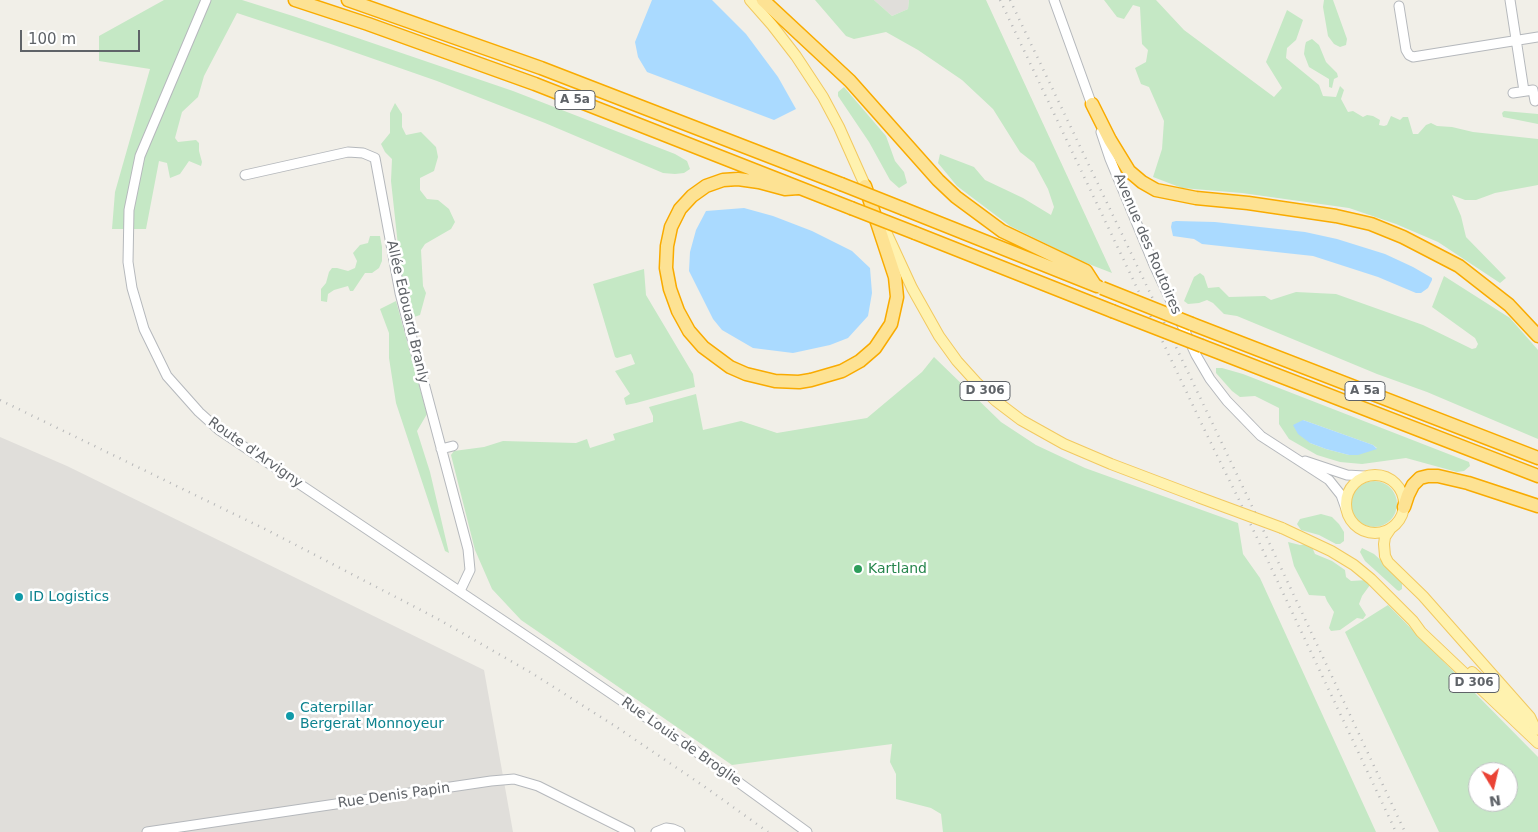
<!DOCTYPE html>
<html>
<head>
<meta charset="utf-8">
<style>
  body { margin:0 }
  #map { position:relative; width:1538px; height:832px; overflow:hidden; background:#f1efe8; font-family:"DejaVu Sans",sans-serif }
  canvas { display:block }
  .north { position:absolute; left:1468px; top:762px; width:50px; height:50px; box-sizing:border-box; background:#fff; border:1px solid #bfc1c3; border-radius:50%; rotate:171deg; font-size:14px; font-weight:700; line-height:20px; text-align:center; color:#5f6368 }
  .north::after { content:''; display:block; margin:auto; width:18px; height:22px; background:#ea4335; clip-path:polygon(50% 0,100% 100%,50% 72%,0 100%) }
  .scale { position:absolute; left:20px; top:30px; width:120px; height:22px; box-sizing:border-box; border:2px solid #5f6368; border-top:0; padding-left:6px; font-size:15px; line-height:18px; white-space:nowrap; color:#5f6368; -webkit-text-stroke:4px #fff; paint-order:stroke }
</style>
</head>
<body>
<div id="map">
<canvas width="1538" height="832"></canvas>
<div class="north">N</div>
<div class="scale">100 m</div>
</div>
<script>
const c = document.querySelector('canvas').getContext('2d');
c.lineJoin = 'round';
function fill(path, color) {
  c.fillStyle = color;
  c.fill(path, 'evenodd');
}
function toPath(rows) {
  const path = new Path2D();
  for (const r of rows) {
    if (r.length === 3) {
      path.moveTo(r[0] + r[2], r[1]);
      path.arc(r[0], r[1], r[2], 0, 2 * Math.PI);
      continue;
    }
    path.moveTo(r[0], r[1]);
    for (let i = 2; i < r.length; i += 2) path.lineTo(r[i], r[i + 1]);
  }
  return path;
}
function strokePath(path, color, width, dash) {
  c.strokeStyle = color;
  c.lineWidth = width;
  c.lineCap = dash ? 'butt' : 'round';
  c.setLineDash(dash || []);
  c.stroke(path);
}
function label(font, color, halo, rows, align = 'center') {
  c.font = font + ' "DejaVu Sans",sans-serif';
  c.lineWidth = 5;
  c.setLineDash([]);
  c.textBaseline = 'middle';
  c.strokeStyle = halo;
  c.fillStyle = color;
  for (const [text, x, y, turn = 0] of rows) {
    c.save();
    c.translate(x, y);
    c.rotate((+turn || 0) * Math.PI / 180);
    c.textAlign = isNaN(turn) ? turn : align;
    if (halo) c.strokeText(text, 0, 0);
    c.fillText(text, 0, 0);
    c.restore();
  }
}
fill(toPath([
  [874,0,909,0,908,9,892,16],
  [0,437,67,466,484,670,513,832,0,832]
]), '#e0deda');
fill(toPath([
  [164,0,242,0,296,17,513,91,675,154,687,161,690,169,684,173,675,174,663,173,545,123,437,81,328,43,237,13,204,76,198,97,182,112,175,138,178,142,196,140,199,143,199,151,202,162,201,166,189,161,180,174,170,178,167,163,159,161,146,229,112,229,115,192,150,69,99,61,99,36],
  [815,0,874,0,892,16,908,9,909,0,986,0,1112,273,1081,261,1010,226,957,186,938,163,940,154,974,167,985,180,1023,198,1051,215,1054,207,1048,189,1034,163,1020,152,993,109,962,80,918,50,886,32,854,39,846,36],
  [1104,0,1156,0,1184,30,1274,97,1282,88,1266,62,1287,10,1303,20,1296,40,1287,48,1286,58,1319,85,1323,96,1336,97,1340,86,1344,90,1341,99,1348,112,1353,111,1363,117,1367,115,1373,116,1380,120,1379,125,1384,126,1387,125,1391,116,1400,120,1403,117,1408,117,1413,134,1418,134,1426,125,1431,123,1437,126,1452,127,1473,132,1538,139,1538,185,1495,193,1476,200,1465,200,1452,195,1461,216,1466,237,1506,278,1500,283,1438,242,1396,224,1349,208,1242,193,1182,188,1153,177,1162,149,1164,121,1149,87,1141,84,1135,68,1146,62,1148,50,1142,44,1140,7,1133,5,1124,19,1117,17],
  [1324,0,1333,0,1347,39,1346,45,1340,47,1334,44,1328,36,1323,7],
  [1312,39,1319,45,1326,62,1337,73,1338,77,1334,79,1332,88,1329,87,1329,79,1309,67,1304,54,1305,46,1306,42],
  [844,87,886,136,895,161,904,172,907,183,899,188,890,180,869,142,838,96,838,92],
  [395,103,402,114,402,127,406,135,421,132,436,147,438,157,434,171,420,178,420,190,427,199,438,200,449,209,455,222,451,229,425,244,421,250,423,286,426,293,420,315,414,317,405,297,401,273,391,181,392,159,385,152,381,144,390,133,390,113],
  [1504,111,1538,114,1538,124,1503,117,1502,113],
  [370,236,380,236,382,247,382,261,379,268,372,273,365,273,353,291,350,291,348,286,334,290,328,294,327,302,321,301,321,289,326,283,329,272,332,268,337,268,348,271,355,268,357,261,353,253,360,245,368,243],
  [644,269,646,295,693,374,695,387,636,403,626,405,624,398,630,394,615,371,635,364,631,354,617,358,615,357,593,284],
  [1200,273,1204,276,1208,288,1219,287,1229,297,1265,296,1271,300,1296,292,1336,294,1423,325,1472,349,1476,348,1478,344,1475,338,1432,307,1444,276,1510,318,1538,350,1538,439,1427,392,1377,374,1237,316,1224,314,1213,303,1207,300,1199,303,1188,304,1184,301,1194,277],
  [396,301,427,414,417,431,430,472,449,553,445,551,396,403,389,358,389,333,380,309],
  [934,357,1001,422,1036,445,1085,468,1238,523,1243,554,1260,578,1376,832,943,832,941,814,931,808,896,799,896,774,890,762,892,744,732,765,521,620,492,589,475,550,451,455,454,451,484,447,503,441,576,443,587,439,590,448,615,440,613,434,653,422,653,416,649,407,696,394,703,430,741,421,777,433,867,418,922,372],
  [1216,368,1222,368,1243,374,1469,462,1470,466,1464,471,1457,472,1406,458,1362,464,1340,462,1317,455,1289,439,1279,424,1279,408,1255,396,1240,397,1232,391,1216,373],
  [1303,420,1373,445,1377,448,1349,455,1326,449,1310,443],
  [1374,504,23],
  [1321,514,1332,517,1339,524,1344,532,1344,541,1340,544,1336,544,1319,535,1301,530,1297,524,1300,519],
  [1288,542,1300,545,1308,544,1312,547,1315,554,1332,561,1345,570,1346,577,1351,581,1367,580,1370,585,1362,596,1359,604,1366,615,1363,619,1357,618,1340,630,1331,631,1329,628,1334,612,1327,601,1325,596,1309,595,1294,566],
  [1362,548,1374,554,1396,574,1402,582,1402,589,1399,591,1397,590,1365,561,1360,552],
  [1388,605,1538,757,1538,832,1439,832,1345,632],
  [1478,772,1508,772,1508,802,1478,802]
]), '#c5e8c5');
fill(toPath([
  [652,0,712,0,746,34,778,77,796,109,774,120,647,72,638,57,635,42],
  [744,208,773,216,812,231,852,251,870,268,872,293,868,316,848,338,830,345,793,353,753,348,722,330,713,319,689,271,690,252,696,230,706,211],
  [1176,221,1215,222,1305,232,1337,239,1385,254,1413,267,1432,278,1432,280,1428,288,1421,293,1416,293,1378,277,1313,256,1202,244,1194,239,1173,236,1171,227,1172,222],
  [1303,420,1373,445,1377,449,1358,455,1349,455,1326,449,1310,443,1298,434,1293,425]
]), '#aadaff');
const minor = toPath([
  [206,0,140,156,129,210,128,262,132,288,144,329,167,376,199,412,219,430,553,654,694,750,807,832],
  [1054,0,1093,108],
  [1510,0,1524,91],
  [1399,6,1406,50,1409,55,1413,57,1538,37],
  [1513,93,1533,90,1535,101],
  [1101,132,1110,159,1154,265,1196,355,1210,379,1227,401,1261,436,1329,480,1341,495,1346,509],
  [245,175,348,152,363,153,375,158,400,293,468,549,470,570,460,591],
  [441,449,453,446],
  [1305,461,1347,475,1364,476],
  [147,832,491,781,514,779,538,786,630,832],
  [656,832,666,828,673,829,680,832]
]);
const major = toPath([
  [750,0,772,25,796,56,823,97,839,127,868,192],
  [881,221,912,288,939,336,957,361,976,382,996,401,1021,420,1064,444,1111,464,1198,497],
  [1375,504,29],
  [1282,528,1331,551,1354,565,1371,579,1413,621,1421,632,1538,743],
  [1391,528,1385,537,1384,544,1385,556,1388,562,1423,596,1530,717,1536,730],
  [1472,672,1528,723]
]);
const highway = toPath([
  [295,0,368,24,535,84,851,208],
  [348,0,541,68,841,184],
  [763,0,850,81,938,180,956,197,1002,231,1086,271,1095,285],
  [1092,104,1110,140,1129,171,1142,182,1156,190,1196,198,1248,203,1336,216,1371,224,1403,237,1459,266,1509,305,1538,336],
  [798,188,785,189,759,182,738,179,723,180,706,186,692,196,680,209,671,227,667,246,666,268,670,289,678,311,689,331,703,347,730,367,746,374,775,381,799,382,811,380,842,371,860,361,875,348,891,324,897,297,895,277,865,186],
  [904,209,1097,286],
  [915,233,1112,311],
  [1192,324,1538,458],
  [1202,346,1538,476],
  [1404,507,1408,495,1413,485,1420,478,1428,476,1438,476,1468,483,1538,506]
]);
strokePath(minor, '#b5b8bc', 11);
strokePath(major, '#f2c960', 12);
strokePath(highway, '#f9ab00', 15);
strokePath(minor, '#fff', 9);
strokePath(major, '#fff2af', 10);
strokePath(highway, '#fde293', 12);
strokePath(toPath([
  [1000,0,1207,435,1241,504,1396,832],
  [1010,0,1251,504,1405,832],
  [0,400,269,531,438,619,530,672,615,726,705,787,768,832]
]), '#b6b7b8', 2.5, [1, 6]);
const majorBridge = toPath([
  [1198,497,1282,528]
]);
const highwayBridge = toPath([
  [841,184,904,209],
  [851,208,915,233],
  [1102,288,1192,324],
  [1112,311,1202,346]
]);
strokePath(majorBridge, '#f2c960', 12, []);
strokePath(highwayBridge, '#f9ab00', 15, []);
strokePath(majorBridge, '#fff2af', 10);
strokePath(highwayBridge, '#fde293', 12);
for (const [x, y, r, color] of [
  [858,569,5,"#2e9e5b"],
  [19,597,5,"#0f9aa8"],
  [290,716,5,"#0f9aa8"]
]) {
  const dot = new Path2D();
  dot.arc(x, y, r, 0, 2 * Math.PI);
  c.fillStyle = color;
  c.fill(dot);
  strokePath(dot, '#fff', 2);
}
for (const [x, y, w] of [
  [575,100,40],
  [985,391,50],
  [1365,391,40],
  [1474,683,50]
]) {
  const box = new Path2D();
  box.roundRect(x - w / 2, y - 9.5, w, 19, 4);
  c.fillStyle = '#fff';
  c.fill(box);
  strokePath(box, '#5f6368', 1);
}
label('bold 12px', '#5f6368', null, [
  ["A 5a",575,100],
  ["D 306",985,391],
  ["A 5a",1365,391],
  ["D 306",1474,683]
]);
label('14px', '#5f6368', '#fff', [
  ["Avenue des Routoires",1147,244,67],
  ["Allée Edouard Branly",407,312,77],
  ["Route d'Arvigny",255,453,35],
  ["Rue Louis de Broglie",681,742,35],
  ["Rue Denis Papin",394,796,-8]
]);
label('14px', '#27864d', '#fff', [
  ["Kartland",868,569]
], 'left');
label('14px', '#0d838f', '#fff', [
  ["ID Logistics",29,597],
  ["Caterpillar",300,708],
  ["Bergerat Monnoyeur",300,724]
], 'left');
</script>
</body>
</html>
